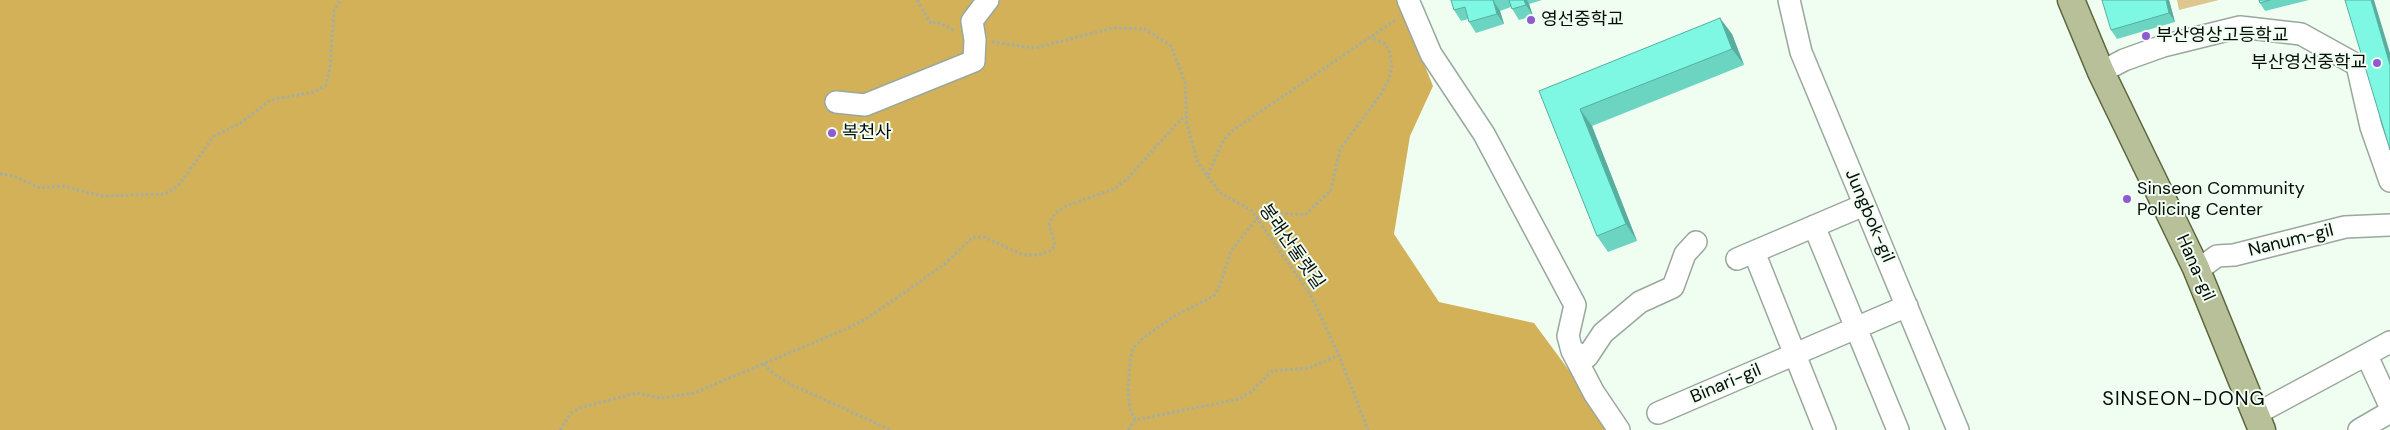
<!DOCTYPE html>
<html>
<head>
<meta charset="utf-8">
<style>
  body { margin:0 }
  canvas { display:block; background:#f0fef2 }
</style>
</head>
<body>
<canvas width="2390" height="430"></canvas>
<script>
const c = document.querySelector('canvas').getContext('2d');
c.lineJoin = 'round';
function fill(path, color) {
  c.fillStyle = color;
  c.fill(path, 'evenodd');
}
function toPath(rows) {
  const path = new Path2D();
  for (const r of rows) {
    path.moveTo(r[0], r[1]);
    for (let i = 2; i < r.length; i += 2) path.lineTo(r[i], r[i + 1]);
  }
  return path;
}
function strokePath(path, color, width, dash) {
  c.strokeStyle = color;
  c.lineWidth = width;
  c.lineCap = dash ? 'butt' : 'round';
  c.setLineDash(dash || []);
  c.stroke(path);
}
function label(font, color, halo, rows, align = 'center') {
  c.font = font + ' "DM Sans","Noto Sans KR",sans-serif';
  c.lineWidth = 4;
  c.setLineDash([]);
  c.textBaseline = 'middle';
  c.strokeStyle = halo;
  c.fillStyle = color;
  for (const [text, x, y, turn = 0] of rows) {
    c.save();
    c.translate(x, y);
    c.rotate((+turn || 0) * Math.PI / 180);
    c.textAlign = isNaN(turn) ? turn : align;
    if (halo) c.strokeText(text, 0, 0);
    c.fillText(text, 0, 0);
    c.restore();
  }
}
fill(toPath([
  [2177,0,2219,0,2179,10]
]), '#ddc78f');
fill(toPath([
  [0,0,1398,0,1433,86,1410,136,1394,234,1439,302,1534,323,1613,430,0,430]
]), '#d2b158');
const minor = toPath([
  [1408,0,1431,54,1484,134,1575,305,1568,336,1572,351,1587,357,1603,333,1640,302,1673,287,1685,254,1696,242],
  [1789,0,1801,52,1958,430],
  [2101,72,2124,60,2163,46,2240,27,2301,34,2357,65,2371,127,2390,181],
  [836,102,865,105,974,61,975,40,972,21,988,0],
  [1814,226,1898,430],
  [1754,252,1825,430],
  [1737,259,1864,205],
  [2196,268,2202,267,2217,256,2234,255,2345,227,2390,225],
  [1572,351,1594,393,1619,430],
  [2367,356,2390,406],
  [1658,413,1907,306],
  [2256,414,2390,342],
  [2359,430,2390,412]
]);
const major = toPath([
  [2071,0,2101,72,2196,268,2262,430]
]);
strokePath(minor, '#9aa79d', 24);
strokePath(major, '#5b663a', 29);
strokePath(toPath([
  [917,0,931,24,937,22,955,31],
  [992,42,1035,48,1113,28,1145,29,1171,46,1185,82,1187,124,1198,163,1220,193,1251,210,1310,294,1339,355,1368,430],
  [0,174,14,176,40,188,62,186,102,196,165,194,178,186,214,136,241,123,270,100,314,92,326,85,330,68,334,11,341,0],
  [1208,175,1223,141,1233,130,1397,19],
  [764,364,774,374,790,384,891,430],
  [1135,420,1130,409,1128,391,1130,361,1133,348,1143,338,1173,317,1214,296,1220,285,1231,251,1258,217,1277,213,1305,215,1331,190,1340,149,1381,94,1389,79,1392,65,1389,50,1385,44,1371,37],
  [560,430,571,413,579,408,637,393,660,398,694,393,846,329,866,319,941,267,973,237,984,237,1023,255,1037,255,1052,250,1055,245,1049,225,1055,213,1066,206,1114,189,1128,178,1181,119,1187,116],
  [1128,430,1135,420,1239,399,1251,392,1272,371,1309,368,1339,355]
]), '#a3aea4', 3, [2.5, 2.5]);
strokePath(minor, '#fff', 21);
strokePath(major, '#b7c098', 26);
fill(toPath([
  [1451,0,1542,0,1529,4,1533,16,1519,20,1511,7,1500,11,1504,24,1476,33,1469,22,1468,19,1461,21,1454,10],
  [2169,0,2175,22,2117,39,2111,30],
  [2259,0,2309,0,2265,11,2260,3],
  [1732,34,1744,65,1592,126,1637,241,1608,252,1597,236,1539,91]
]), '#6cd5c2');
fill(toPath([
  [1493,0,1500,11,1504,24,1497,14],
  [1524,0,1527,0,1529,4,1533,16,1526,5],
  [2166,0,2169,0,2175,22,2169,13],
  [2371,0,2374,0,2390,53,2390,65],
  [1720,18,1732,34,1744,65,1732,49],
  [1580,109,1592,126,1637,241,1626,224]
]), '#58ae9e');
const building = toPath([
  [1451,0,1494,0,1493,0,1497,14,1469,22,1465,7,1454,10,1451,0],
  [1509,0,1524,0,1526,5,1512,9,1509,0],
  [2102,0,2166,0,2169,13,2111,30,2102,0],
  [2259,0,2270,0,2260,3,2259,0],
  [2345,0,2371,0,2390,65,2390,150,2345,0],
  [1720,18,1732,49,1580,109,1626,224,1597,236,1539,91,1720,18]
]);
fill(building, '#7ef8e2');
strokePath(building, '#58ae9e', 1);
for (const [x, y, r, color] of [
  [1531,20,5,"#905ad2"],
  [2146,36,5,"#905ad2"],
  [2377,63,5,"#905ad2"],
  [832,133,5,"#905ad2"],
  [2127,199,5,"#905ad2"]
]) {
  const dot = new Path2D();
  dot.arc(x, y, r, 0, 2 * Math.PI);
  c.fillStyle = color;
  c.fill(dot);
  strokePath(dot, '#f0fef2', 2);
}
label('18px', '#090d09', '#f0fef2', [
  ["영선중학교",1541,20],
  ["부산영상고등학교",2156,36],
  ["부산영선중학교",2367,63,"right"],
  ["복천사",842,133],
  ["Sinseon Community",2137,189],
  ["Policing Center",2137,210]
], 'left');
label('18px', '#090d09', '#f0fef2', [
  ["Jungbok-gil",1869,216,67],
  ["Nanum-gil",2291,241,-14],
  ["봉래산둘렛길",1291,247,55],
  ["Hana-gil",2195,268,66],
  ["Binari-gil",1726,384,-23]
]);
c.letterSpacing = '1px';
label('20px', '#090d09', '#f0fef2', [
  ["SINSEON-DONG",2184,400]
]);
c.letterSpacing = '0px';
</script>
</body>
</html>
